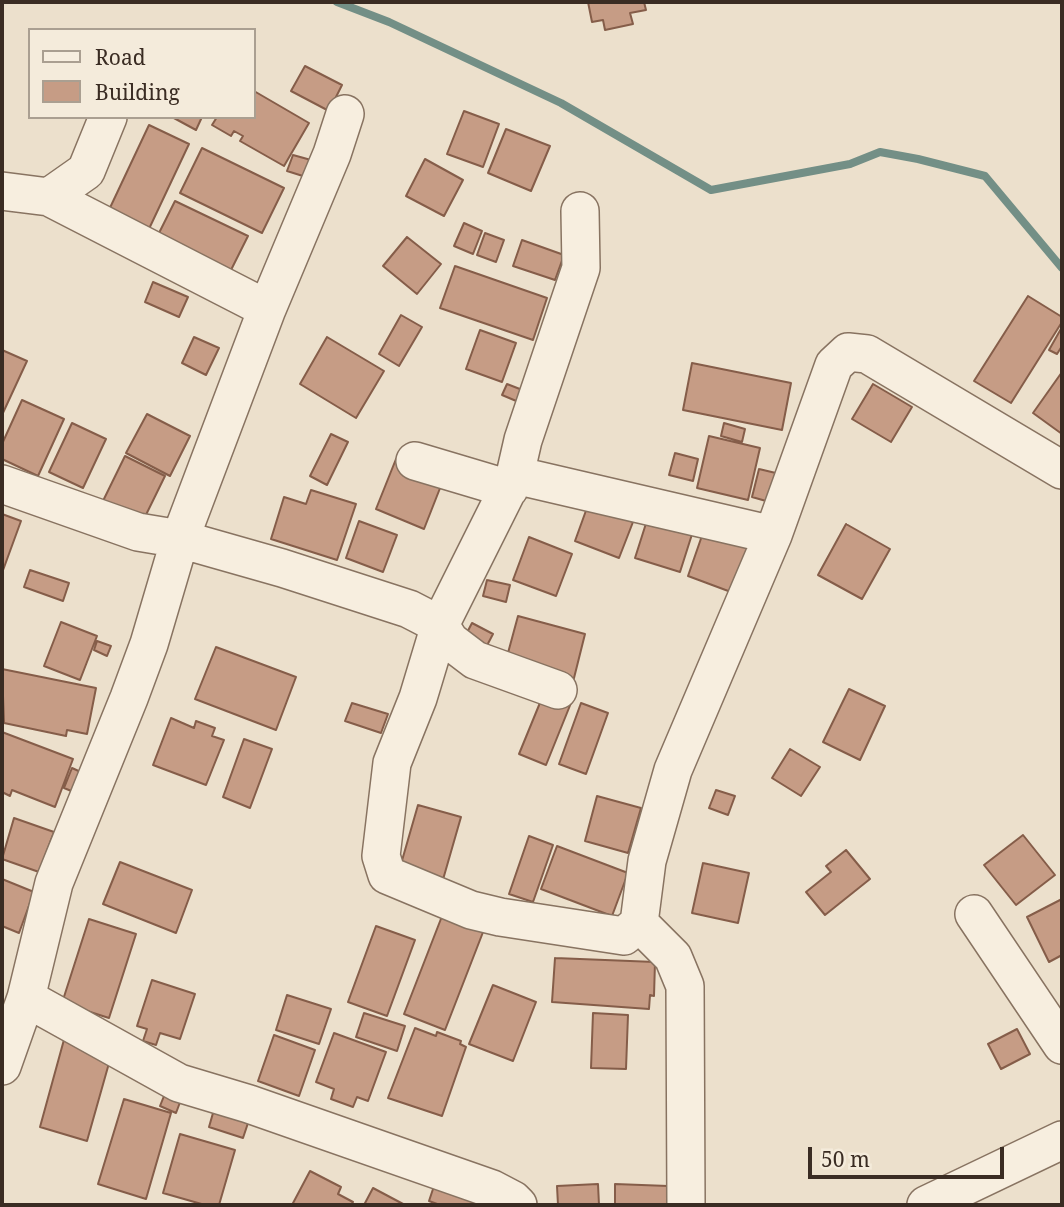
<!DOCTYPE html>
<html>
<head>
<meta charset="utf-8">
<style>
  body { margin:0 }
  #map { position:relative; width:1064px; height:1207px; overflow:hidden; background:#ece0cc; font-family:"Noto Serif",serif }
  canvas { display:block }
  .frame { position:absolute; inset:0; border:4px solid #3a2c23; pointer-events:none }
  .legend { position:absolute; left:28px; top:28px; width:228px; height:91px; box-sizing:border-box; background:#f4ebdb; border:2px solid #aa9f91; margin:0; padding:9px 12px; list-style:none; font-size:21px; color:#3a2c23 }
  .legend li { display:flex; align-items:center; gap:14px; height:35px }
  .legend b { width:35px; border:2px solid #aa9f91 }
  .scale { position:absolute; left:808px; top:1147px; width:196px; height:32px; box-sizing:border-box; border:4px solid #3a2c23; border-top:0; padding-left:9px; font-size:21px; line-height:24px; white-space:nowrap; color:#3a2c23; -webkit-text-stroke:5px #f4ebdb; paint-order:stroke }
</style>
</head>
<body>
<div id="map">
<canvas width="1064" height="1207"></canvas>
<div class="frame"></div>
<ul class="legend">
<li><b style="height:9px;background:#f7eedf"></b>Road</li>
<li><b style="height:19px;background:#c69c85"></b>Building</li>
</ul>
<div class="scale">50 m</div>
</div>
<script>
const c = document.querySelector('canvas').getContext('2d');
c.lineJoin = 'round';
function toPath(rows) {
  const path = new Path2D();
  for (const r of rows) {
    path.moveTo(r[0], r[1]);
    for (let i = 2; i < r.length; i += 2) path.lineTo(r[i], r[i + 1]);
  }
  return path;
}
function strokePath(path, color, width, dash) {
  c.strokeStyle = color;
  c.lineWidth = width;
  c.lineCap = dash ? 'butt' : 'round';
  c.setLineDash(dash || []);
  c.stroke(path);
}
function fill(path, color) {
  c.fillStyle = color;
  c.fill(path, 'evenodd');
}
strokePath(toPath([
  [337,2,389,22,561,103,711,190,850,164,880,152,918,159,985,176,1062,268]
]), '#738f86', 8);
const building = toPath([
  [588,2,644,2,646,10,630,13,633,24,605,30,603,20,592,22,588,2],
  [305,66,342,85,329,111,291,91,305,66],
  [254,91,309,123,284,166,240,141,243,136,234,131,231,136,212,125,217,117,254,117,254,91],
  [464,111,499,124,483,167,447,154,464,111],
  [172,117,202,117,196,130,172,117],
  [149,125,189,144,148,231,108,212,149,125],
  [506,129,550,146,531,191,488,173,506,129],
  [202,148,284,188,262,233,180,193,202,148],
  [293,155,311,160,306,177,287,171,293,155],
  [425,159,463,180,444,216,406,196,425,159],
  [175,201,248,236,230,272,157,237,175,201],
  [464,223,482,231,473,254,454,246,464,223],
  [485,233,504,240,496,262,477,255,485,233],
  [407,237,441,264,417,294,383,266,407,237],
  [522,240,564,255,555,280,513,266,522,240],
  [455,266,547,298,533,340,440,308,455,266],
  [153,282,188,297,179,317,145,302,153,282],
  [1028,296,1062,317,1062,322,1011,403,974,381,1028,296],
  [401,315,422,327,399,366,379,354,401,315],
  [1062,327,1062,346,1057,354,1049,350,1062,327],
  [480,330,516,343,502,382,466,369,480,330],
  [194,337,219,348,206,375,182,363,194,337],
  [327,337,384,371,356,418,300,384,327,337],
  [2,350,27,361,2,415,2,350],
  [692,363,791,383,782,430,683,410,692,363],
  [1062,372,1062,434,1033,413,1062,372],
  [507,384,525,391,521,403,502,395,507,384],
  [873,384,912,407,891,442,852,419,873,384],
  [22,400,64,419,38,476,2,459,2,444,22,400],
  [147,414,190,436,170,476,126,453,147,414],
  [72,423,106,439,83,488,49,472,72,423],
  [724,423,745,429,742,442,721,436,724,423],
  [331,434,348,442,327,485,310,476,331,434],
  [709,436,760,448,748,500,697,488,709,436],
  [675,453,698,459,693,481,669,475,675,453],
  [125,456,165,476,141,525,101,505,125,456],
  [396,459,444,478,424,529,376,509,396,459],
  [759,469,780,474,773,503,752,497,759,469],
  [311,490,356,504,337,560,271,539,284,497,306,504,311,490],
  [588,505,633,522,619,558,575,541,588,505],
  [2,514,21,521,2,573,2,514],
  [649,514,694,528,680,572,635,558,649,514],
  [359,521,397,535,383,572,346,558,359,521],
  [846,524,890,549,862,599,818,575,846,524],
  [705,527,756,546,739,595,688,576,705,527],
  [529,537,572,554,556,596,513,580,529,537],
  [30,570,69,583,63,601,24,587,30,570],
  [487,580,510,585,506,602,483,596,487,580],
  [518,616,585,634,573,682,505,664,518,616],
  [61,622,97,636,80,680,44,666,61,622],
  [472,623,493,634,482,655,461,644,472,623],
  [97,641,111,646,107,656,94,650,97,641],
  [216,647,296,677,276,730,195,699,216,647],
  [2,669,96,688,87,734,67,730,66,736,4,723,2,669],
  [849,689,885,706,860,760,823,742,849,689],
  [544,693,571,703,546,765,519,754,544,693],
  [352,703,388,714,381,733,345,721,352,703],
  [581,703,608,713,586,774,559,764,581,703],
  [171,718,194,728,196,721,215,728,212,736,224,740,206,785,153,765,171,718],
  [2,732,73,759,55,807,12,790,10,796,2,792,2,732],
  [244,739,272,749,250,808,223,797,244,739],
  [790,749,820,767,801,796,772,778,790,749],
  [72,768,94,778,86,797,64,788,72,768],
  [716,790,735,796,728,815,709,808,716,790],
  [597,796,641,808,628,853,585,841,597,796],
  [418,805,461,817,442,883,399,871,418,805],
  [14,818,54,832,39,872,2,859,14,818],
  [1023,835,1055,875,1016,905,984,865,1023,835],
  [529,836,553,845,533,902,509,894,529,836],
  [557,846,628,873,612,916,541,889,557,846],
  [846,850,870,879,825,915,806,892,831,872,826,866,846,850],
  [120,862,192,890,176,933,103,904,120,862],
  [703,863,749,873,738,923,692,913,703,863],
  [2,879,34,892,19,933,2,926,2,879],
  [1062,899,1062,955,1049,962,1027,917,1062,899],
  [444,911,485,927,445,1030,404,1014,444,911],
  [89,919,136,934,109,1018,62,1003,89,919],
  [376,926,415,940,387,1016,348,1002,376,926],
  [555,958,655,962,654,996,650,995,649,1009,552,1002,555,958],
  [152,980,195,994,180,1039,160,1033,156,1045,143,1041,147,1029,137,1026,152,980],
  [493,985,536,1002,513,1061,469,1044,493,985],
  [287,995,331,1009,319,1044,276,1030,287,995],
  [364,1013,405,1026,397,1051,356,1037,364,1013],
  [593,1013,628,1015,626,1069,591,1068,593,1013],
  [415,1028,436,1036,437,1032,461,1041,460,1044,466,1047,442,1116,388,1098,415,1028],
  [1017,1029,1030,1054,1001,1069,988,1044,1017,1029],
  [334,1033,386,1052,368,1101,357,1097,353,1107,331,1099,334,1089,316,1082,334,1033],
  [274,1035,315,1050,299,1096,258,1081,274,1035],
  [65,1036,113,1049,87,1141,40,1127,65,1036],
  [166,1091,182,1097,176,1113,160,1106,166,1091],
  [124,1099,171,1113,146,1199,98,1184,124,1099],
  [215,1106,250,1117,243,1138,209,1127,215,1106],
  [180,1134,235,1150,219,1205,205,1205,163,1193,180,1134],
  [310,1171,341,1187,338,1194,353,1202,351,1205,292,1205,310,1171],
  [435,1183,481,1200,478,1205,440,1205,429,1201,435,1183],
  [598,1184,599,1205,558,1205,557,1186,598,1184],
  [615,1184,668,1186,668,1205,615,1205,615,1184],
  [373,1188,405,1205,364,1205,373,1188]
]);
fill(building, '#c69c85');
strokePath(building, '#855d49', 2);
const minor = toPath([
  [2,191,49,197,267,309],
  [49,197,86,171,108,117],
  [580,211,581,268,523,440,515,475,440,625,418,698,392,763,381,856,387,875,471,910,500,917,624,936,639,923,647,861,673,770,773,535,834,365,848,352,867,354,1062,470],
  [415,461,509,489],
  [515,475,773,535],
  [2,484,138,532,180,539,282,568,409,609,440,625,450,641,475,660,558,690],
  [974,914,1062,1045],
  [639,923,673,957,685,986,686,1205],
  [26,998,179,1083,249,1104,492,1189,513,1200,518,1205],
  [2,1066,26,998,54,883,129,698,149,644,180,539,267,309,332,154,345,114],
  [926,1205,1062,1140]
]);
strokePath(minor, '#887361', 40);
strokePath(minor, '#f7eedf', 37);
</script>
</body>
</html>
